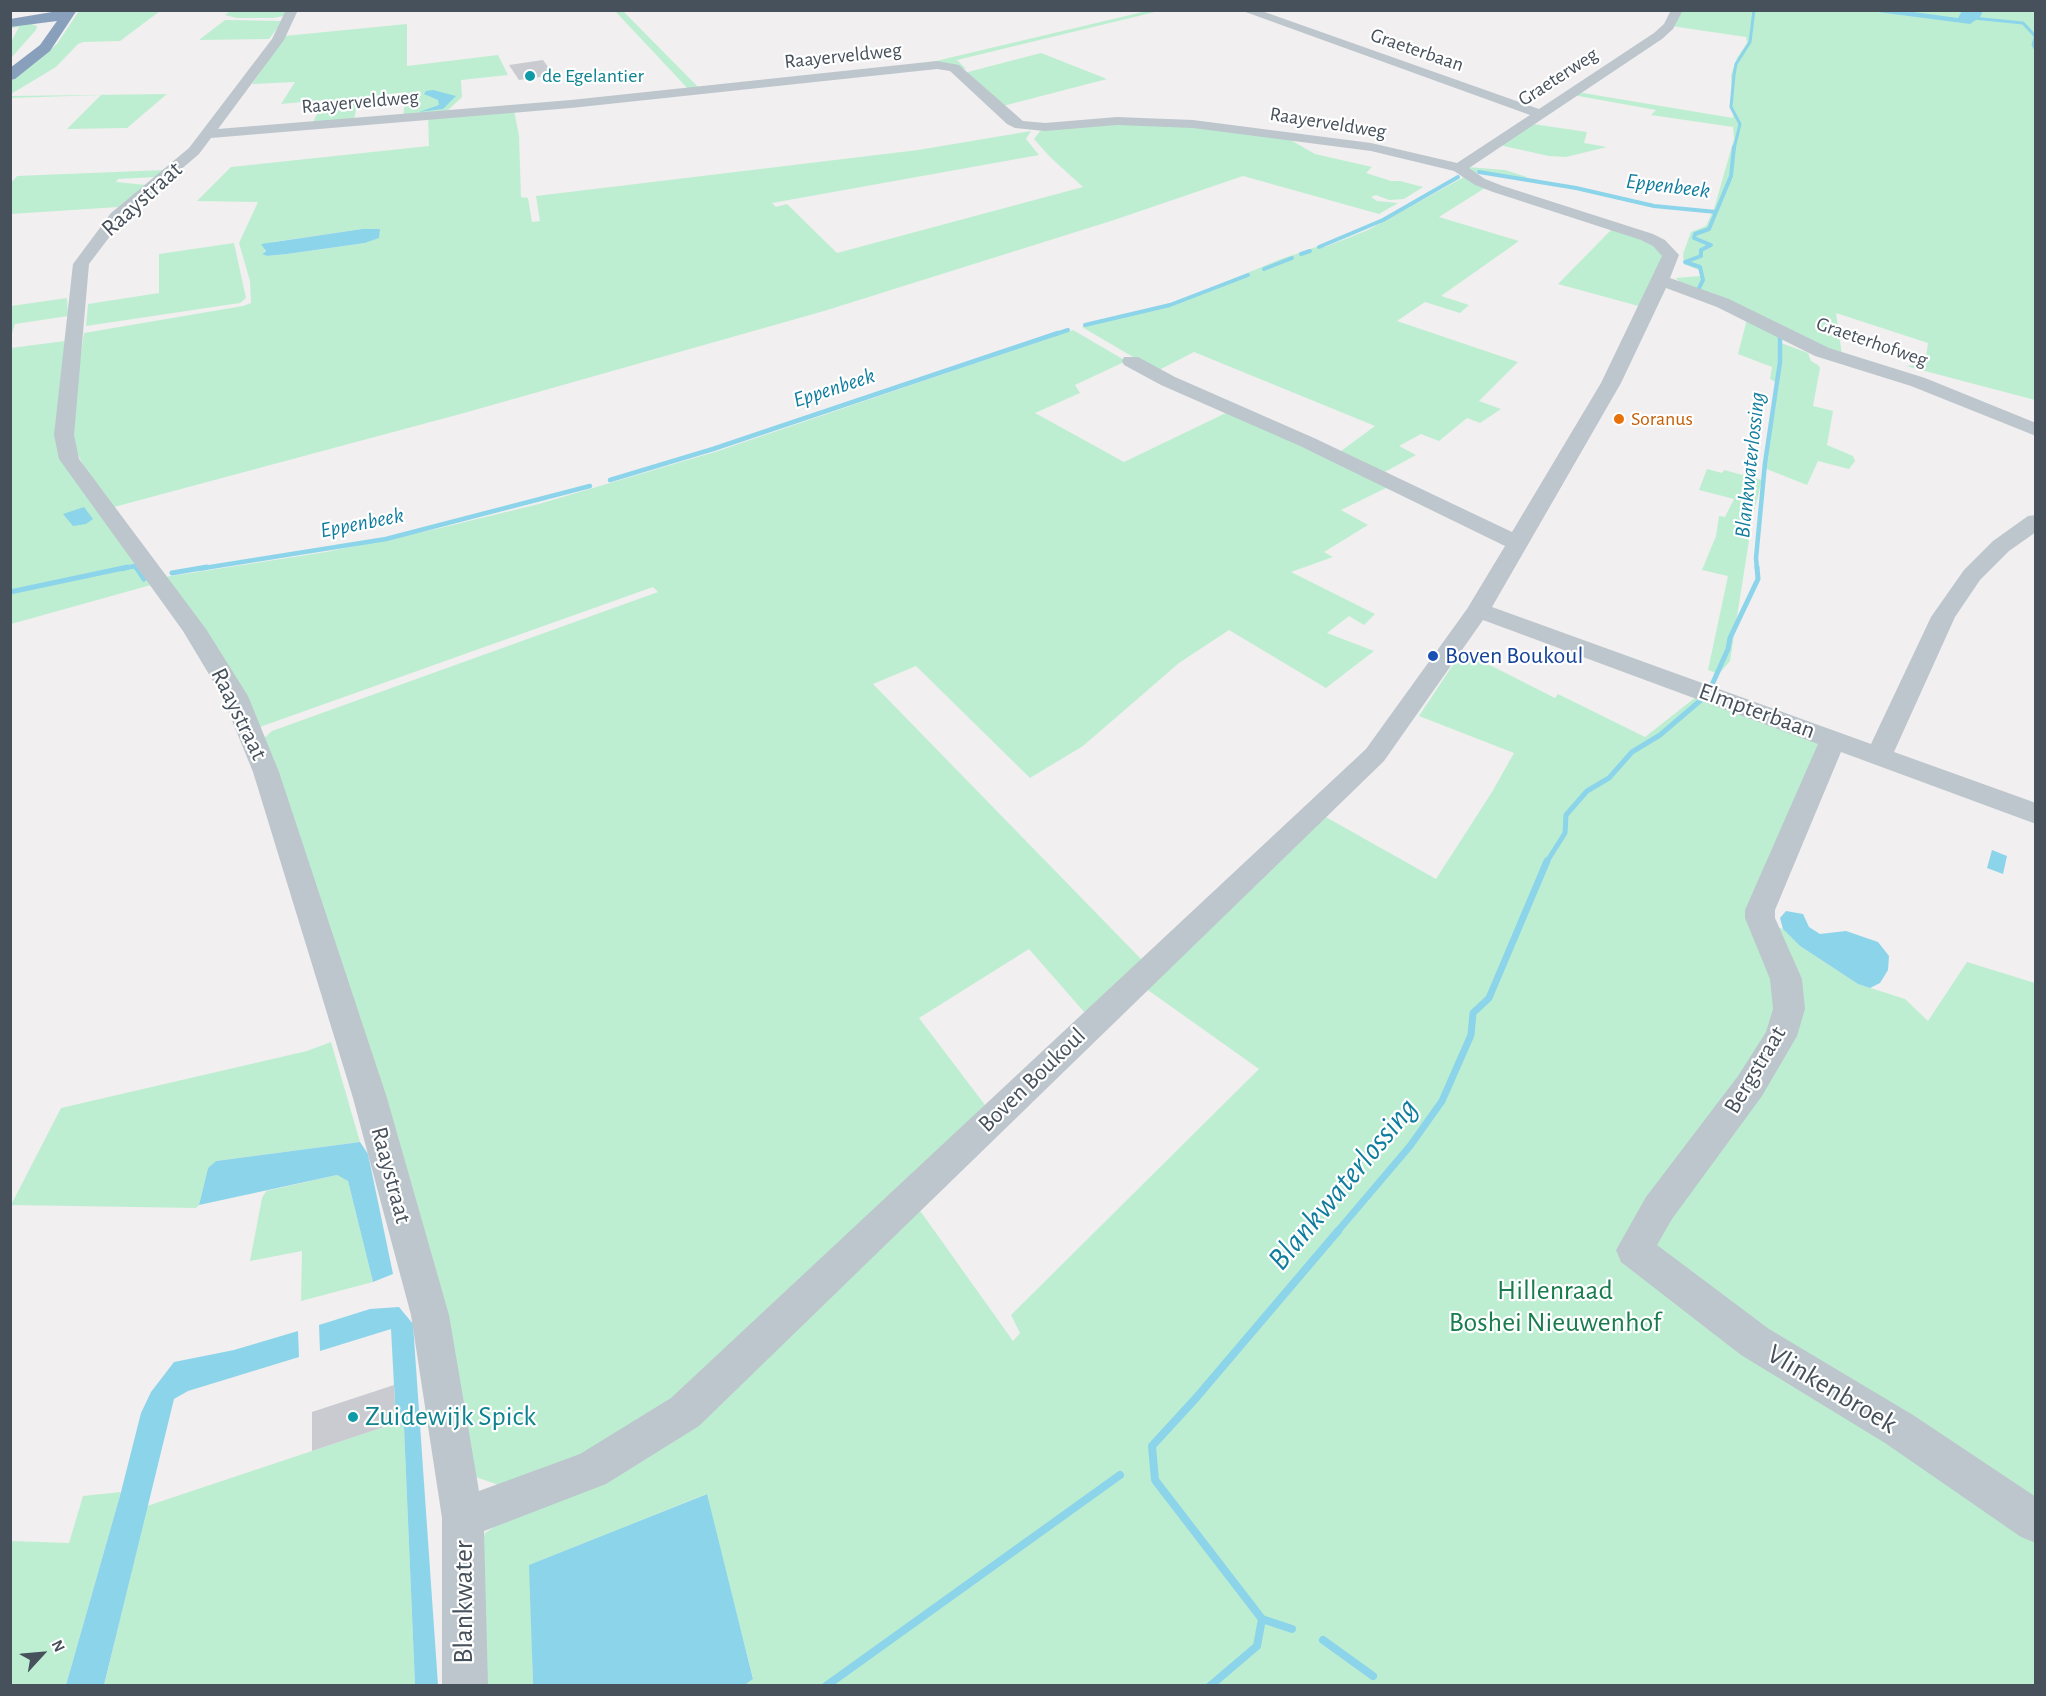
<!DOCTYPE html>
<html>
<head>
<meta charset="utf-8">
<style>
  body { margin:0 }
  #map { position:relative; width:2046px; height:1696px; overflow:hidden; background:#f1efef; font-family:"Alegreya Sans",sans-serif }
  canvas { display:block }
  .frame { position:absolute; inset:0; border:12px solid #47515c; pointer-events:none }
  .north { position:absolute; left:12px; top:1624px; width:60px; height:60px; -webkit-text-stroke:4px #fff; paint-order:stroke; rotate:64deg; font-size:16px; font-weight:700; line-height:24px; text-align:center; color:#47515c }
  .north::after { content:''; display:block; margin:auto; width:21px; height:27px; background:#47515c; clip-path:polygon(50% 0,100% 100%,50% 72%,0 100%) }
</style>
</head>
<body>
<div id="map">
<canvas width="2046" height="1696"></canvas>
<div class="frame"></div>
<div class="north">N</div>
</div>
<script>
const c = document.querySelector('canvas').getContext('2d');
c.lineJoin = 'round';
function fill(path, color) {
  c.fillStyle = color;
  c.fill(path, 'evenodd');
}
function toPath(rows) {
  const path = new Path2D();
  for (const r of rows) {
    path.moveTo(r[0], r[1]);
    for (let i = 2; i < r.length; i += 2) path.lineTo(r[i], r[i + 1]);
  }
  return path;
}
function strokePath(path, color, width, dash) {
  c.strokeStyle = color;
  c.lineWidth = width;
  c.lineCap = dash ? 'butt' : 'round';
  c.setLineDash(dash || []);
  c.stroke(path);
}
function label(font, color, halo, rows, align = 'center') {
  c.font = font + ' "Alegreya Sans",sans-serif';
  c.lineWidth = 4.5;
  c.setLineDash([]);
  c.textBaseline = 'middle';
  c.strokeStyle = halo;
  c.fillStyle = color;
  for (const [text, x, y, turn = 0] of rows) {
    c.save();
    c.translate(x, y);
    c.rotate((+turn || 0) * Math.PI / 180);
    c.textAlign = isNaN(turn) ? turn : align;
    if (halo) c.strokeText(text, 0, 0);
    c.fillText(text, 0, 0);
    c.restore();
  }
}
fill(toPath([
  [79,11,288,11,284,16,273,18,237,18,225,15,230,11,160,11,120,41,83,42,78,44,56,67,11,94,11,81,57,44],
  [615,11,623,11,701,90,690,91],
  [1147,11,1159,11,957,60,966,69,919,65],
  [1681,11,2035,11,2035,400,1906,366,1925,364,1928,343,1836,313,1842,355,1681,284,1676,278,1700,276,1699,270,1684,264,1683,254,1691,232,1706,226,1714,209,1734,139,1733,127,1651,115,1656,110,1573,95,1577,92,1733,118,1731,75,1737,58,1747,43,1746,37,1671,26],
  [225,20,283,21,269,39,199,40],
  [29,23,37,26,36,30,11,58,11,42,19,27,11,28,11,24],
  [407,24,407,66,498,55,508,75,461,80,462,97,445,113,403,117,406,92,358,98,354,121,312,124,324,100,281,104,295,82,252,84,284,36],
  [1041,53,1107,79,999,107,964,73],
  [167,94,127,128,67,129,101,95,10,98,11,96],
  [514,110,519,136,521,197,528,198,532,222,540,221,536,196,918,150,1031,131,1026,139,1039,155,772,203,776,207,787,204,837,253,1083,187,1050,157,1034,139,1041,130,1149,122,1282,135,1315,154,1372,167,1366,173,1391,181,1400,181,1423,187,1404,199,1389,200,1376,195,1371,197,1377,201,1398,203,1379,214,1243,176,1114,220,824,311,464,413,114,507,87,472,74,448,73,407,84,333,243,306,251,303,250,281,239,243,258,202,197,201,231,167,429,146,428,117],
  [362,229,378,238,365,243,287,254,267,256,262,254,273,242],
  [1533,124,1587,132,1584,143,1607,147,1566,157,1549,156,1499,145],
  [1467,167,1505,170,1527,177,1524,180,1486,173,1472,173],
  [164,170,155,177,118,179,116,182,146,185,118,207,11,214,11,183,17,176],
  [1464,177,1485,188,1439,217,1519,241,1441,296,1469,305,1460,313,1425,302,1397,321,1518,362,1479,401,1501,409,1480,423,1467,418,1439,441,1421,434,1399,446,1416,455,1381,474,1337,454,1375,426,1194,352,1157,371,1082,327,1179,301,1281,259,1319,246,1325,247,1368,230],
  [1613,228,1645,238,1665,254,1642,307,1558,284],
  [234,243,246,298,240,303,86,326,88,304,159,293,159,254],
  [67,298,68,316,15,324,11,337,11,306],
  [1747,319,1779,334,1781,343,1808,353,1811,361,1818,365,1820,368,1813,406,1833,411,1827,445,1853,456,1855,461,1849,469,1818,461,1807,485,1764,468,1779,384,1770,379,1772,367,1738,354],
  [1073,330,1126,361,1075,385,1080,393,1035,413,1124,462,1228,412,1388,487,1341,510,1368,525,1324,552,1333,557,1291,572,1375,614,1364,625,1349,616,1327,633,1374,651,1326,688,1229,630,1179,663,1083,746,1030,778,916,666,873,684,1142,960,1085,1013,1029,949,919,1018,985,1105,692,1390,613,1444,507,1488,473,1476,262,740,272,731,658,592,653,587,257,728,165,577,326,552,436,529,539,504,718,451],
  [65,341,55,436,151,585,11,624,11,348],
  [1707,469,1722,473,1724,470,1762,480,1753,515,1730,661,1719,674,1708,670,1728,576,1702,570,1716,536,1719,516,1725,517,1734,499,1699,490],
  [1462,651,1555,698,1558,694,1645,737,1701,693,1822,743,1753,895,1768,923,1783,929,1800,946,1858,984,1905,999,1928,1021,1967,962,2035,983,2035,1685,743,1685,753,1678,706,1494,530,1565,533,1685,479,1685,475,1560,485,1533,513,1514,618,1473,916,1205,1013,1341,1020,1333,1011,1315,1259,1069,1145,988,1324,816,1436,879,1492,792,1514,753,1419,716],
  [331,1042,360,1142,216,1161,208,1168,199,1205,196,1208,11,1205,61,1108,307,1051],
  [337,1175,348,1181,373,1282,301,1301,302,1251,250,1261,262,1198,266,1191],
  [396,1423,404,1427,415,1685,104,1686,147,1506],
  [121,1492,66,1685,11,1686,11,1541,69,1543,83,1496]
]), '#beeed2');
fill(toPath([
  [1870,11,1906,11,1958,18,1962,11,1983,11,1980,17,1970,24],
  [433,90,456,96,443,109,419,112,439,105,438,100,424,94,426,91],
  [362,229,380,229,379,238,365,243,287,254,267,256,262,254,266,251,261,244],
  [84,507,93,519,86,524,73,526,63,514],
  [1992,850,2007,856,2003,874,1987,868],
  [1786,911,1803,914,1809,927,1820,934,1846,931,1878,942,1889,956,1888,970,1880,983,1870,988,1858,984,1800,946,1783,929,1780,918],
  [360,1142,368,1154,393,1274,373,1282,348,1181,337,1175,199,1205,208,1168,216,1161],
  [399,1307,413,1324,438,1685,415,1685,404,1427,396,1423,391,1329,320,1351,319,1325,370,1309],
  [298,1331,299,1357,188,1391,174,1399,104,1685,66,1685,121,1492,141,1413,151,1392,174,1362,234,1350],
  [707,1494,753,1679,743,1686,533,1685,529,1565]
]), '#8cd4ea');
strokePath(toPath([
  [1973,18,2023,23,2035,36],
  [2035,38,2033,45,2036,50],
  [1734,149,1740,124,1731,107,1734,75,1736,64,1750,42,1754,10]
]), '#8cd4ea', 3);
strokePath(toPath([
  [1479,172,1576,188,1654,206,1716,212,1731,176,1734,147],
  [1319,247,1383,220,1458,177],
  [1301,254,1310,251],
  [1264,269,1292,258],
  [1698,290,1703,280,1700,267,1685,262,1701,256,1701,250,1711,245,1694,238,1695,234,1709,229,1716,212],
  [1085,325,1170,305,1248,275],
  [1053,335,1068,330]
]), '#8cd4ea', 4);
strokePath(toPath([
  [610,480,713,449,1058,333],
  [121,569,135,566,137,569],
  [198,569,386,539,590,486],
  [1757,569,1756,558,1765,463,1780,362,1780,336,1777,334]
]), '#8cd4ea', 4.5);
strokePath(toPath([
  [136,567,144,579],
  [172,573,207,567],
  [10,592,128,567],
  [1711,687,1728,649,1730,638,1758,579,1757,567],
  [1546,863,1565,833,1566,815,1587,791,1609,778,1632,752,1660,735,1701,700]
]), '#8cd4ea', 5);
strokePath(toPath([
  [1337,1232,1410,1146,1442,1101,1471,1035,1473,1013,1489,998,1547,861]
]), '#8cd4ea', 7);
strokePath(toPath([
  [1262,1619,1292,1629],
  [1323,1640,1373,1676],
  [826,1686,1120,1475],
  [1210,1686,1257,1646,1262,1619,1155,1480,1152,1446,1196,1398,1338,1231]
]), '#8cd4ea', 8);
fill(toPath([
  [543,60,554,75,519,80,509,65],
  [394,1385,396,1423,312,1451,312,1412]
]), '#c9cbd1');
fill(toPath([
  [286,10,298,10,284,40,218,129,571,100,937,61,959,65,1023,121,1045,123,1117,117,1193,120,1371,143,1457,163,1530,115,1240,10,1259,10,1539,109,1654,33,1664,24,1671,10,1683,10,1673,29,1662,39,1469,168,1485,179,1503,186,1653,234,1665,240,1679,255,1670,278,1729,299,1829,348,1925,378,2036,423,2036,436,1911,386,1815,356,1717,307,1666,288,1621,383,1492,607,1871,744,1931,617,1964,570,1993,541,2028,516,2036,515,2036,532,2009,551,1980,580,1955,617,1894,752,2036,803,2036,824,1841,752,1775,910,1775,918,1802,979,1805,1009,1797,1036,1762,1096,1672,1219,1657,1245,1769,1329,1913,1415,2036,1497,2036,1543,2021,1537,1885,1443,1741,1355,1621,1262,1616,1250,1646,1197,1738,1076,1766,1032,1773,1009,1770,979,1745,918,1745,910,1818,744,1483,620,1384,761,699,1426,606,1484,484,1531,488,1686,442,1686,442,1518,411,1315,353,1098,253,772,222,696,183,631,59,459,54,435,73,264,111,213,189,148,272,39,286,10],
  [937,69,950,71,1007,124,1015,128,1045,131,1117,125,1193,128,1371,151,1454,171,1475,185,1493,192,1641,240,1653,246,1662,256,1601,383,1512,532,1314,438,1175,377,1138,357,1124,357,1122,361,1124,365,1161,385,1300,446,1505,546,1467,609,1366,749,671,1398,580,1454,479,1491,449,1315,387,1098,279,772,248,696,206,629,79,459,74,435,89,264,123,219,199,154,211,138,571,108,937,69]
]), '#bdc6cd');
fill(toPath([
  [64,10,77,10,50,51,15,79,10,80,10,68,40,45,57,21,10,27,10,19,64,10]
]), '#88a0bc');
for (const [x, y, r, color] of [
  [530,76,6,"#0f9aa8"],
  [1619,419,6,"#e8710a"],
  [1433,656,6,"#1a4fb4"],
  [353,1417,6,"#0f9aa8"]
]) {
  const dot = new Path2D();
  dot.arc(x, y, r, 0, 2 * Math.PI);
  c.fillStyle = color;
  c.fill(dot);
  strokePath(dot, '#fff', 2);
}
label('20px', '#47515c', '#fff', [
  ["Graeterbaan",1417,50,19],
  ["Raayerveldweg",843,56,-6],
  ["Graeterweg",1558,77,-33],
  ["Raayerveldweg",360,102,-5],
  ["Raayerveldweg",1328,123,9],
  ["Graeterhofweg",1872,342,19]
]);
label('20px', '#0d838f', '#fff', [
  ["de Egelantier",542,76]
], 'left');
label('20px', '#c56008', '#fff', [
  ["Soranus",1631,419]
], 'left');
label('italic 22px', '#107d9f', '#fff', [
  ["Eppenbeek",1668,186,7],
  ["Eppenbeek",834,388,-18],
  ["Blankwaterlossing",1750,465,-84],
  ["Eppenbeek",362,523,-11]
]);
label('24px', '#47515c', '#fff', [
  ["Raaystraat",142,199,-42],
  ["Elmpterbaan",1757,711,20],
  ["Raaystraat",239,714,64],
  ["Bergstraat",1755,1070,-59],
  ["Boven Boukoul",1032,1080,-44],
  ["Raaystraat",391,1175,75]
]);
label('24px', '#164399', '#fff', [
  ["Boven Boukoul",1445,656]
], 'left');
label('28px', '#197c4d', '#fff', [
  ["Hillenraad",1555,1291],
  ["Boshei Nieuwenhof",1555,1323]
]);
label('28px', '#47515c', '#fff', [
  ["Vlinkenbroek",1832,1389,31],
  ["Blankwater",464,1602,-90]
]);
label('28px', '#0d838f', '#fff', [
  ["Zuidewijk Spick",365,1417]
], 'left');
label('italic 32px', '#107d9f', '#fff', [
  ["Blankwaterlossing",1343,1184,-50]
]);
</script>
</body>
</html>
